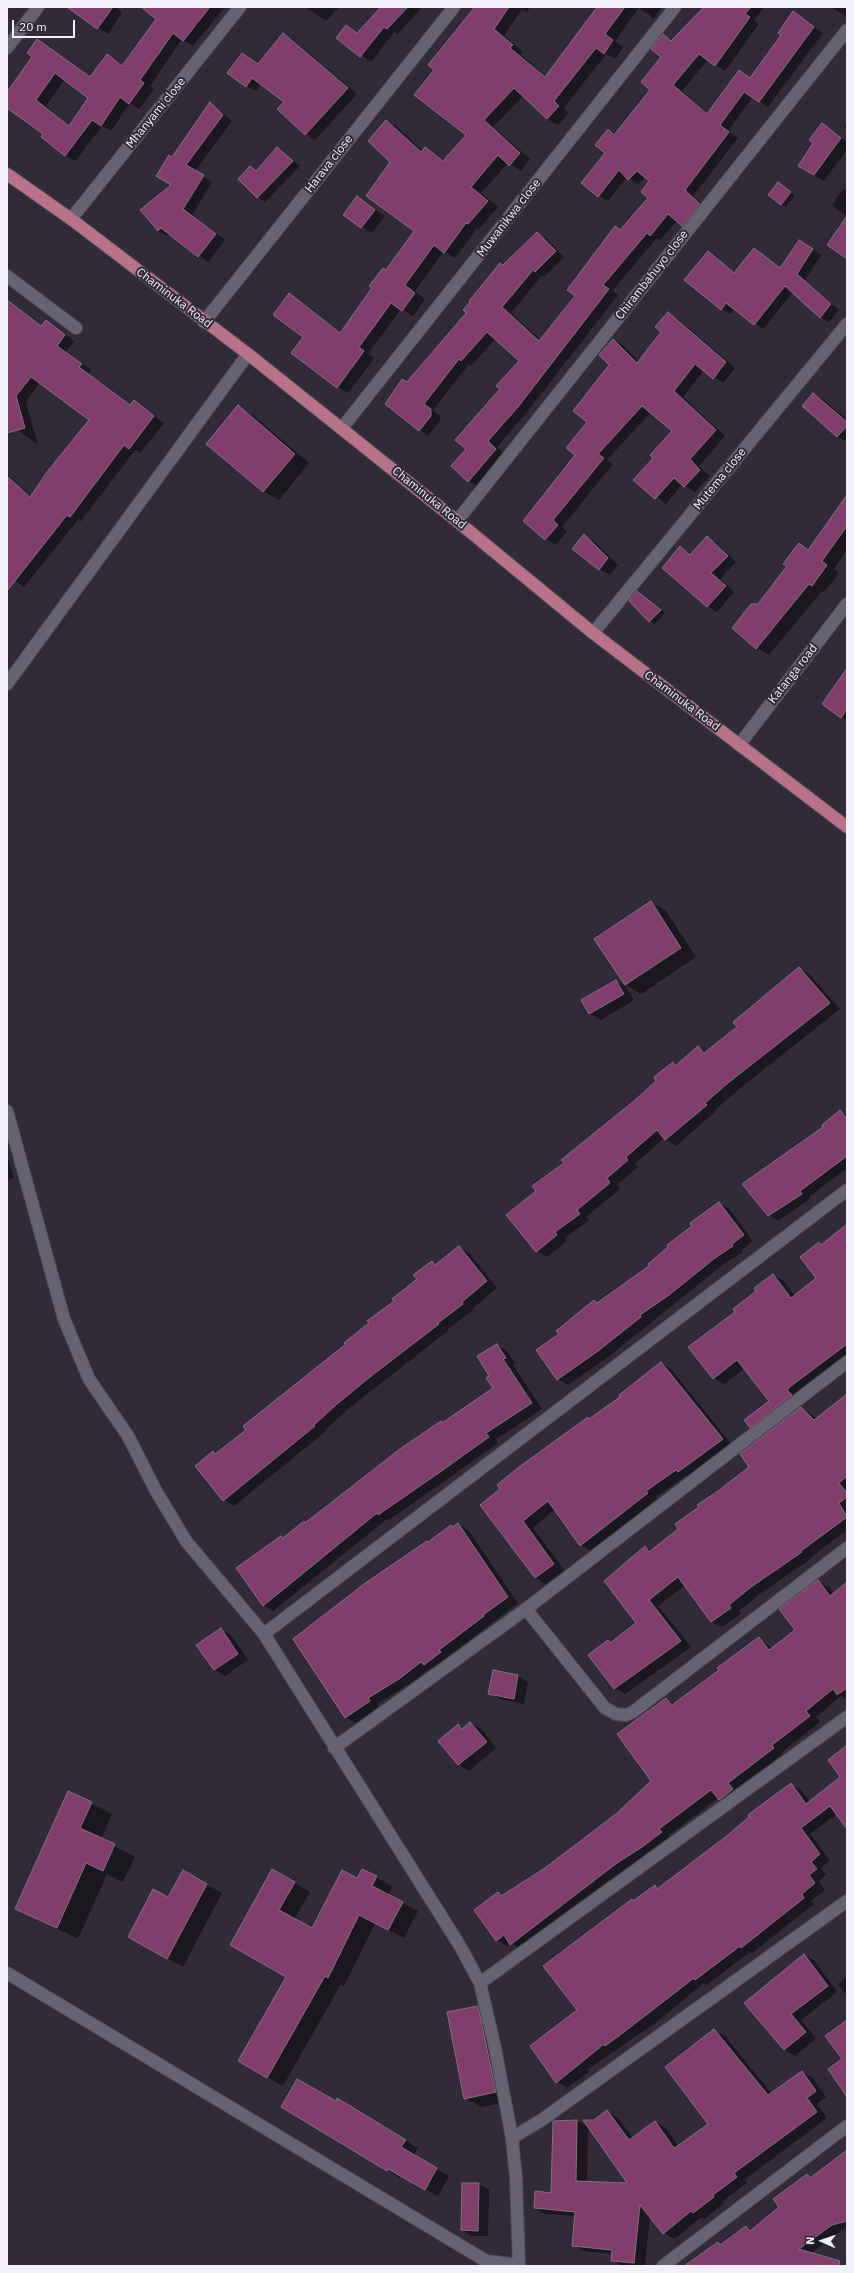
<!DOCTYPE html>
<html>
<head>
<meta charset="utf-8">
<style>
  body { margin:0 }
  #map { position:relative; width:854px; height:2273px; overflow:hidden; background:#312b39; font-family:"IBM Plex Sans",sans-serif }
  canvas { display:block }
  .frame { position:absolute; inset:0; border:8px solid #f3f0f9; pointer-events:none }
  .north { position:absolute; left:802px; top:2221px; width:40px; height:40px; -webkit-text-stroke:3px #312b39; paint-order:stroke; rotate:272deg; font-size:11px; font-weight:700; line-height:16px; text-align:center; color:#f3f0f9 }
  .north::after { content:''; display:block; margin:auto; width:14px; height:18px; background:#f3f0f9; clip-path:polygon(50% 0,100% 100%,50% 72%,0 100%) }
  .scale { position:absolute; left:12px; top:20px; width:63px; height:18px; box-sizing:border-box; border:2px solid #f3f0f9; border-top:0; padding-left:5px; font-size:12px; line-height:14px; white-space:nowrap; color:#f3f0f9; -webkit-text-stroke:3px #312b39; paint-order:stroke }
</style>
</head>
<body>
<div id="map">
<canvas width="854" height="2273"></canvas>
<div class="frame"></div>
<div class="north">N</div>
<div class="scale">20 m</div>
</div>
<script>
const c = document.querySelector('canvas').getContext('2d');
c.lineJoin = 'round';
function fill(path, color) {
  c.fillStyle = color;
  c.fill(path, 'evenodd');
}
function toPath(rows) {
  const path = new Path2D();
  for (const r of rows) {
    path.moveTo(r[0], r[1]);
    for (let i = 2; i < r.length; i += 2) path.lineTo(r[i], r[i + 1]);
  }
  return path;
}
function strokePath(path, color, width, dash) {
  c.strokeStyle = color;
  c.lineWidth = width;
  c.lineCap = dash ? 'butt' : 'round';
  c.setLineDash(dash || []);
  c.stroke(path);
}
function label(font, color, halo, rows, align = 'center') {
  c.font = font + ' "IBM Plex Sans",sans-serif';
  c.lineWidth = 4;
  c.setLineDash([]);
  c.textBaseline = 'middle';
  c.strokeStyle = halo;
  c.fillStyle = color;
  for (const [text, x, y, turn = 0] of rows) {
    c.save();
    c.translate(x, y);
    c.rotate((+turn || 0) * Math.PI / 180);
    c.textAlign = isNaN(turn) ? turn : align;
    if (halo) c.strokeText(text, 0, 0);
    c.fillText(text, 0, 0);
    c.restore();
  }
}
fill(toPath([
  [69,7,116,7,122,13,108,34],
  [149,7,225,7,193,46,182,39,150,86,154,89,139,109,130,103,111,131,102,126,75,161,65,155,44,134,7,106,7,94,34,56,38,40,91,78,108,55,123,66,157,19],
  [65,79,90,98,70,126,46,106],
  [305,7,339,7,326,21],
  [382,7,422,7,398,34,394,32,371,62,337,38,347,26,358,33],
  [481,7,530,7,527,12,522,9,504,35,523,52,520,54,546,77,596,10,592,7,662,7,654,18,639,8,615,41,623,47,615,59,606,54,564,108,569,113,558,125,547,119,523,96,493,127,530,159,521,171,508,163,481,193,498,207,479,229,477,228,455,258,444,251,415,291,425,299,413,316,401,309,368,354,374,358,348,393,337,387,305,337,290,294,341,333,416,231,392,162,387,121,397,127,423,151,426,148,445,161,467,134,435,70,429,65,473,11],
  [705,7,764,7,754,20,759,24,725,71,708,60,682,91,708,114,751,79,783,35,793,13,823,33,768,107,753,97,728,131,738,138,693,196,708,209,691,231,677,221,660,240,657,238,612,291,618,295,527,412,497,447,505,455,478,486,468,481,468,449,521,361,496,338,471,366,469,364,433,410,440,416,440,421,428,436,419,430,407,383,504,266,537,233,546,239,564,257,544,277,542,275,511,313,541,340,576,296,616,227,621,230,649,198,650,181,646,177,638,184,627,177,608,201,598,196,608,131,616,135,652,90,662,57,663,35,673,41],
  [831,7,847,7,847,17,845,16],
  [283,35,293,40,357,94,315,140,306,134,279,109,285,102,261,84,256,91,246,86,243,54,259,65],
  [210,103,232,121,195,171,212,182,192,215,225,240,208,262,170,234,168,236,158,231,173,184,172,158],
  [847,123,847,130,844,128],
  [822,124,847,142,847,150,824,181,814,175],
  [277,148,300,166,265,202,257,197,251,167,257,171],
  [778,183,795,195,786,207,781,204],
  [843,189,847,191,847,216,832,206],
  [357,198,385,216,372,233,345,215],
  [808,246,821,255,805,280,839,310,829,322,820,317,793,292,763,329,735,308,730,314,722,309,708,252,735,273,754,249,781,268],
  [7,302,42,327,46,322,74,341,66,352,91,370,89,374,131,405,134,401,164,423,140,453,135,450,80,522,78,520,24,587,7,575,7,474,32,497,91,420,40,383,26,402,38,445,7,422],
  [668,313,678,319,735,368,723,383,704,370,683,397,725,436,699,466,710,476,695,492,682,484,666,504,635,480,673,431,651,412,607,460,613,464,562,527,567,531,556,545,546,539,610,365,613,340,623,345,639,362,662,332],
  [813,394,824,400,847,420,847,442,838,437,803,406],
  [238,407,254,416,309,463,279,500,263,491],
  [847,497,847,550,834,569,839,573,824,592,822,591,769,655,757,648,733,628,758,605,788,566,800,545,809,550],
  [584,536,594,541,618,565,610,575,599,569],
  [707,538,716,543,736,562,720,579,734,592,717,612,708,606,663,568,680,548,691,554],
  [642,595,665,613,655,624,650,621],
  [847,679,847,720,841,717],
  [651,902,666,911,696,957,641,994,626,985],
  [799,968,809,974,840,1009,739,1089,715,1110,716,1111,676,1146,664,1138,635,1164,638,1167,617,1185,620,1189,587,1216,589,1220,565,1238,567,1241,547,1257,537,1251,508,1215,537,1191,581,1147,658,1081,673,1063,677,1066,698,1047,707,1052,738,1027],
  [616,981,626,987,634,1000,601,1020,590,1014,583,1000],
  [840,1111,845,1114,847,1112,847,1168,809,1197,810,1199,778,1221,769,1215,825,1127],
  [7,1155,14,1178,7,1180],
  [719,1203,729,1209,753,1241,742,1250,743,1252,725,1263,608,1357,568,1385,558,1379,560,1334,650,1266],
  [847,1226,847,1358,761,1433,750,1427,771,1401,745,1368,724,1384,714,1378,737,1312,773,1275,784,1281,795,1296,818,1278,819,1243,822,1245],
  [459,1247,469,1253,497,1288,472,1309,473,1310,448,1329,449,1330,348,1409,324,1431,325,1432,234,1506,224,1500,213,1452,216,1454,247,1430,347,1345,418,1279,432,1262,437,1265],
  [497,1345,507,1351,515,1364,513,1365,542,1409,496,1439,498,1443,453,1475,389,1520,387,1519,273,1611,263,1605,284,1539,441,1422,444,1424,494,1388,490,1377],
  [661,1363,671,1369,732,1445,689,1477,686,1476,656,1497,657,1499,591,1551,581,1545,555,1509,533,1528,564,1570,546,1584,535,1578,482,1505,590,1420,622,1397],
  [847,1395,847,1530,811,1557,812,1558,761,1593,739,1611,741,1614,722,1627,712,1622,685,1585,658,1606,691,1647,625,1694,615,1688,608,1641,612,1643,638,1624,645,1548,652,1551,750,1467,802,1408,817,1419],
  [458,1524,468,1530,518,1603,449,1656,451,1659,435,1670,431,1668,409,1684,377,1704,379,1707,356,1723,345,1717,429,1543,451,1526,454,1528],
  [818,1582,829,1587,833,1594,847,1583,847,1700,841,1696,816,1717,820,1722,782,1752,783,1754,738,1789,730,1805,718,1798,669,1835,671,1838,653,1853,628,1869,521,1950,511,1943,507,1946,496,1940,498,1893,503,1896,546,1869,617,1815,653,1781,666,1699,675,1704,721,1671,759,1638,773,1649,796,1630],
  [221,1629,231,1635,248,1660,225,1676,215,1670,198,1645],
  [518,1676,528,1682,524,1704,500,1699,489,1693],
  [470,1723,481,1729,496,1748,469,1771,459,1765,440,1741,458,1725,464,1729],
  [847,1746,847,1827,837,1814,810,1834,830,1861,821,1868,826,1875,819,1881,825,1890,811,1901,814,1904,752,1953,750,1952,706,1985,704,1983,658,2021,587,2070,589,2072,567,2088,557,2082,579,2011,632,1900,634,1901,655,1887,659,1889,729,1836,791,1784,801,1790,810,1802,842,1777],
  [69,1792,112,1814,101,1839,135,1857,123,1882,107,1874,78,1939,17,1909],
  [363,1870,392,1886,388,1895,418,1911,404,1938,375,1923,344,1986,341,1984,283,2086,239,2061,287,1977,231,1945,294,1883,310,1892,294,1919,313,1929,358,1879],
  [183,1872,222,1893,183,1967,144,1946],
  [804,1955,815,1961,837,1992,801,2020,816,2038,795,2056,785,2050,746,2003],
  [847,1977,847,1996,838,1984],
  [477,2007,493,2016,511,2101,481,2107,465,2098],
  [714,2030,725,2036,772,2094,802,2072,813,2078,826,2097,817,2104,827,2118,744,2180,747,2183,723,2201,724,2203,704,2219,701,2217,675,2239,664,2233,650,2216,645,2266,622,2266,612,2260,613,2254,584,2251,573,2245,576,2216,545,2214,535,2208,552,2194,554,2122,577,2121,588,2127,587,2182,629,2184,594,2121,608,2112,618,2118,633,2138,655,2122,666,2128,679,2147,709,2124],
  [336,2103,351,2107,418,2148,413,2156,449,2176,438,2196,401,2176,400,2178,282,2107],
  [847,2158,847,2232,845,2228,794,2266,688,2266,718,2244,721,2245,746,2227,752,2231,780,2207,807,2175,812,2178],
  [463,2184,479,2184,489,2190,488,2236,472,2236,462,2230]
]), '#0007');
const building = toPath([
  [67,7,113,7,97,29,67,7],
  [141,7,210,7,183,41,173,33,140,80,144,83,129,104,120,97,101,126,92,120,65,156,41,137,43,134,7,108,7,92,32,57,27,53,37,39,90,77,107,54,122,66,156,19,141,7],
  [55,73,88,98,69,126,36,100,55,73],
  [381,7,408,7,387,29,384,27,360,57,336,38,346,25,357,33,381,7],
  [475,7,509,7,494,29,513,45,510,48,545,77,597,7,625,7,605,34,613,40,604,54,596,48,554,101,559,106,547,119,514,88,484,120,520,153,509,166,498,155,471,187,488,201,468,224,466,223,444,253,434,245,405,285,415,293,402,311,391,303,359,347,364,351,337,388,291,353,303,337,273,315,289,293,340,333,372,288,369,286,383,268,386,270,414,231,366,196,390,162,368,141,386,120,421,152,425,147,443,161,466,135,414,95,434,70,428,65,475,7],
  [704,7,751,7,745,14,750,17,715,66,699,54,673,85,707,114,739,70,750,78,781,35,778,33,793,11,814,27,759,102,744,92,720,125,729,132,685,190,700,204,682,226,668,214,650,236,647,233,603,285,609,289,518,407,488,441,496,449,468,482,451,466,466,449,455,440,500,389,496,386,519,361,487,332,461,361,459,359,424,404,431,409,431,416,419,431,385,404,402,379,407,382,466,313,463,310,470,302,469,301,500,263,503,265,537,232,556,251,535,272,533,270,502,307,539,341,575,296,567,290,615,226,620,230,648,198,641,192,649,181,637,171,628,180,619,170,598,197,581,183,605,153,595,145,608,129,614,135,650,90,641,82,661,57,651,49,663,34,671,41,704,7],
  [283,33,348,88,305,135,277,109,284,102,252,78,246,87,227,73,242,53,258,64,283,33],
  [210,102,223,115,186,165,204,175,183,209,216,234,198,257,161,228,158,231,140,210,171,185,156,176,169,155,172,157,210,102],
  [822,123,841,138,814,175,798,166,813,143,809,140,822,123],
  [277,147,293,161,257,198,238,179,250,166,256,171,277,147],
  [778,182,791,192,781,205,768,195,778,182],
  [357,196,375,210,361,228,343,215,357,196],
  [847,216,847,259,827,245,847,216],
  [799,240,813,249,797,274,831,304,820,318,785,286,754,325,726,303,721,310,684,280,708,251,734,273,754,248,780,268,799,240],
  [7,300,41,326,46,320,65,335,57,346,82,364,79,367,130,405,134,400,154,416,129,449,124,445,70,517,67,515,7,591,7,476,30,497,47,472,89,420,31,377,16,396,25,428,7,433,7,300],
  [668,312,726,362,713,379,695,364,674,391,716,430,690,459,700,470,684,487,674,478,655,499,633,480,653,458,650,455,672,431,642,406,598,454,604,458,553,520,558,525,545,540,523,521,575,455,566,448,587,422,573,411,609,365,599,355,613,339,637,363,661,332,655,327,668,312],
  [813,393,847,422,847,426,837,437,802,406,813,393],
  [238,405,295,454,263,492,206,444,238,405],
  [847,495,847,526,822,561,827,565,812,586,809,584,756,649,732,628,751,604,758,604,787,566,783,564,799,543,808,550,847,495],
  [584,534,608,558,599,570,572,549,584,534],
  [707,536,728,556,711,573,726,586,707,607,662,568,680,546,690,555,707,536],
  [637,591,661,610,649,622,629,601,637,591],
  [847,668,847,709,841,718,822,704,847,668],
  [651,901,681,948,625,985,594,939,651,901],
  [799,967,830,1003,728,1083,705,1103,707,1105,665,1140,657,1130,626,1157,628,1160,607,1178,610,1183,577,1210,580,1214,555,1232,557,1235,536,1252,506,1215,536,1191,532,1186,564,1163,561,1160,634,1101,656,1081,654,1077,673,1062,675,1066,698,1046,704,1053,737,1027,733,1022,799,967],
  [616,980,624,994,589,1014,581,1000,616,980],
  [840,1110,847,1119,847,1156,800,1191,802,1194,768,1216,742,1184,823,1127,822,1125,840,1110],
  [719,1202,744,1235,732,1244,733,1246,715,1258,669,1295,640,1315,641,1317,598,1351,557,1380,536,1350,559,1334,556,1331,594,1300,597,1303,649,1266,648,1264,668,1247,667,1245,692,1226,690,1223,719,1202],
  [847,1224,847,1344,791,1386,787,1390,792,1395,750,1428,744,1420,769,1401,737,1360,713,1379,688,1347,735,1312,733,1309,756,1291,754,1288,773,1274,791,1298,816,1278,800,1257,819,1242,821,1245,847,1224],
  [459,1246,487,1281,462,1302,463,1304,438,1323,439,1324,370,1377,337,1404,314,1425,315,1426,223,1501,195,1466,213,1451,215,1454,246,1430,243,1426,346,1344,344,1343,369,1323,367,1321,394,1301,392,1299,417,1279,413,1275,432,1261,435,1265,459,1246],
  [497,1344,506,1358,503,1359,532,1403,486,1433,489,1437,443,1470,378,1515,377,1513,263,1606,236,1568,281,1536,283,1538,304,1521,305,1523,400,1449,441,1421,442,1423,493,1388,486,1378,489,1376,477,1356,497,1344],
  [661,1362,723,1439,678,1472,676,1470,646,1491,648,1493,580,1546,548,1501,523,1521,554,1564,535,1578,480,1505,500,1489,497,1485,519,1467,588,1417,589,1419,620,1397,619,1395,661,1362],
  [847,1394,847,1476,839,1483,847,1493,847,1497,839,1503,847,1517,801,1551,802,1552,751,1587,729,1605,731,1608,711,1622,678,1577,649,1600,681,1641,614,1689,588,1655,608,1640,610,1643,636,1623,604,1581,645,1546,649,1552,678,1529,675,1524,699,1507,697,1505,718,1491,749,1467,740,1454,801,1407,814,1420,847,1394],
  [458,1523,508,1597,483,1615,484,1616,439,1650,441,1652,424,1665,421,1662,399,1679,368,1698,370,1701,345,1718,293,1639,364,1584,427,1541,428,1542,451,1525,452,1527,458,1523],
  [818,1580,830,1596,847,1582,847,1688,837,1695,833,1689,806,1711,810,1716,772,1745,774,1748,728,1783,733,1789,719,1800,711,1790,659,1829,662,1832,642,1847,617,1863,510,1945,504,1935,496,1941,474,1910,498,1892,501,1896,545,1868,616,1814,651,1781,617,1734,666,1698,672,1705,719,1670,717,1668,759,1637,769,1650,795,1630,779,1609,818,1580],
  [221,1628,238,1654,214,1670,196,1645,221,1628],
  [493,1670,518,1675,514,1699,488,1694,493,1670],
  [470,1722,487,1742,458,1765,438,1741,458,1724,462,1729,470,1722],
  [847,1745,847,1829,830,1806,801,1828,820,1854,811,1862,817,1869,809,1875,815,1883,802,1894,804,1898,741,1948,740,1946,695,1980,694,1978,620,2035,605,2046,604,2044,556,2083,530,2046,577,2010,543,1966,632,1899,633,1901,655,1885,657,1889,728,1835,749,1817,748,1815,791,1783,806,1804,840,1777,828,1760,847,1745],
  [68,1791,92,1802,80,1828,115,1844,103,1871,86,1863,57,1928,15,1909,68,1791],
  [272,1869,295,1882,279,1910,312,1928,342,1870,357,1878,362,1869,377,1876,372,1886,403,1902,388,1930,359,1915,328,1978,325,1976,267,2078,238,2061,286,1977,230,1945,272,1869],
  [183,1870,207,1884,167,1959,128,1937,153,1889,168,1897,183,1870],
  [804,1954,828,1986,791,2014,806,2032,784,2050,744,2003,804,1954],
  [478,2006,496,2092,464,2099,447,2012,478,2006],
  [847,2020,847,2097,828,2069,842,2059,825,2036,847,2020],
  [714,2029,768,2095,802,2071,816,2091,807,2098,817,2112,734,2173,737,2177,713,2195,714,2197,693,2213,691,2211,663,2234,640,2205,634,2263,611,2261,612,2250,572,2246,575,2212,534,2208,535,2191,551,2193,553,2121,577,2120,576,2181,627,2183,583,2120,594,2120,607,2110,629,2140,655,2121,674,2148,676,2147,708,2124,665,2067,714,2029],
  [297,2079,336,2101,337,2098,406,2140,401,2147,437,2168,425,2190,388,2169,387,2171,281,2107,297,2079],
  [847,2150,847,2221,832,2225,799,2249,840,2261,839,2266,684,2266,718,2242,720,2245,746,2226,750,2231,779,2207,773,2199,807,2174,810,2178,847,2150],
  [462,2183,479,2183,478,2231,461,2230,462,2183]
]);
fill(building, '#813d6c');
strokePath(building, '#82717b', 1);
const minor = toPath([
  [7,48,38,7],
  [71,219,240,7],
  [7,276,76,328],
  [204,322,454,7],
  [342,428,675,7],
  [457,521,847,30],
  [593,633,847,324],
  [7,684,248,354],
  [739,745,847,604],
  [7,1111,64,1319,89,1379,128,1436,156,1491,186,1541,264,1634,460,1946,480,1983,495,2048,512,2138],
  [526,1609,605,1708,616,1714,626,1715,633,1712,847,1548],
  [264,1634,847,1190],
  [334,1748,526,1609,847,1362],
  [7,1973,486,2261,519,2265,516,2178,512,2138,543,2119,847,1901],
  [480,1983,847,1717],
  [663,2266,847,2126]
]);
const major = toPath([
  [7,174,71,219,248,354,457,521,593,633,847,827]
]);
strokePath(minor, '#4d4954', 14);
strokePath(major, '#4d4954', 14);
strokePath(minor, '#676272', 12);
strokePath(major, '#b87388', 12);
label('12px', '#f3f0f9', '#312b39', [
  ["Mhanyami close",156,113,-51],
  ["Harava close",329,164,-52],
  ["Muwanikwa close",509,218,-52],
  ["Chirambahuyo close",652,275,-52],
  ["Chaminuka Road",174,298,37],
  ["Mutema close",720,479,-51],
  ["Chaminuka Road",429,498,39],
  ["Katanga road",793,674,-52],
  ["Chaminuka Road",682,701,37]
]);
</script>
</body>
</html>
